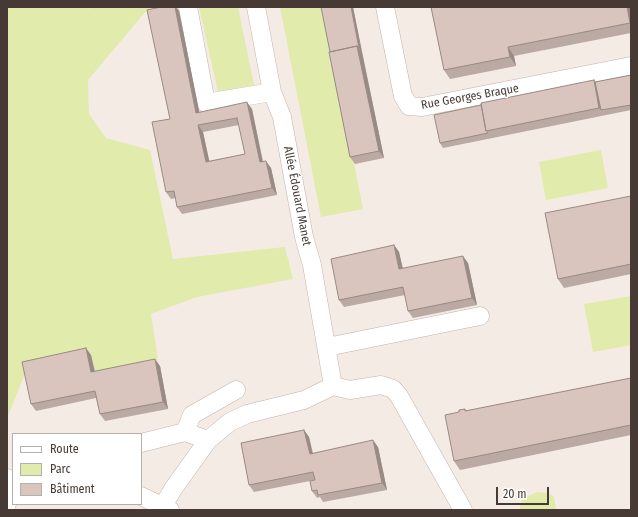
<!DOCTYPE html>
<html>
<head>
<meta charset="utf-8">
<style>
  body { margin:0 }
  #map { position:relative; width:638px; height:517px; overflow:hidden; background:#f4ebe5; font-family:"Fira Sans Condensed",sans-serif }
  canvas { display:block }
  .frame { position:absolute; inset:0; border:8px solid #473a34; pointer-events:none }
  .legend { position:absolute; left:12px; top:433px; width:130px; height:72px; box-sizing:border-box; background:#fff; border:1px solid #b5b0ae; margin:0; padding:5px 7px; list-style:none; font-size:12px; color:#473a34 }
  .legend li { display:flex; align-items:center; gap:8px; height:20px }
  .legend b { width:20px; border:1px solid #b5b0ae }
  .scale { position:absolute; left:496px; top:487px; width:53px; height:18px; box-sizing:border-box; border:2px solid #473a34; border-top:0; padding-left:5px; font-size:12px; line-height:14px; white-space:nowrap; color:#473a34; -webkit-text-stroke:3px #fff; paint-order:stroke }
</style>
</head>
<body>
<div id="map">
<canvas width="638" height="517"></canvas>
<div class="frame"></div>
<ul class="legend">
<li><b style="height:5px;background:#fff"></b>Route</li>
<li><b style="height:11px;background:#e1ebab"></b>Parc</li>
<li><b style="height:11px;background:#d9c5bd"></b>Bâtiment</li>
</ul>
<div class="scale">20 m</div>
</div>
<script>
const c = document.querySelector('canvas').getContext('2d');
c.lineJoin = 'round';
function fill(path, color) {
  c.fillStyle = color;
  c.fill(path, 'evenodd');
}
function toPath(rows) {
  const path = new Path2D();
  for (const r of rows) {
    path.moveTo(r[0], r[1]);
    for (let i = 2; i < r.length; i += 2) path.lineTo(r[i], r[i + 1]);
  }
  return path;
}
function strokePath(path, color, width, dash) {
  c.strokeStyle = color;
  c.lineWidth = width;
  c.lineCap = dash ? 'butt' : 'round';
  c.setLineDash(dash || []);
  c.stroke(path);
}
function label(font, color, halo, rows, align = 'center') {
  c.font = font + ' "Fira Sans Condensed",sans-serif';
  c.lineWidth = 3;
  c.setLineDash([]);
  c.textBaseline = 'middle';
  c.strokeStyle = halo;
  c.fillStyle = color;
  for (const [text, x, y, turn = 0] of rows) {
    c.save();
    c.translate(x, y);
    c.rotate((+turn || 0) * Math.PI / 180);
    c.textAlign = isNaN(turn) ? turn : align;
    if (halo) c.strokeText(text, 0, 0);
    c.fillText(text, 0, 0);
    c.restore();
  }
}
fill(toPath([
  [7,7,86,7,89,9,90,7,156,7,146,11,88,80,89,114,106,138,150,150,173,259,285,247,293,279,197,297,151,314,158,360,96,379,27,369,7,418],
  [199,7,238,7,254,85,218,92],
  [280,7,323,7,363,209,321,217],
  [601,150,608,188,546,200,539,162],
  [631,296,631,345,593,352,584,304],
  [537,492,548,493,554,497,556,510,520,510,520,504,524,498]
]), '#e1ebab');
const minor = toPath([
  [188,7,206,103,272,92],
  [385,7,403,96,409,106,422,107,631,66],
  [327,347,480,316],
  [333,386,350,390,381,385,393,389,399,396,463,510],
  [185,432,192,415,236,390],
  [141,443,185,432,208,440],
  [141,496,170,510],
  [7,504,9,492,7,478],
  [163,506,173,489,208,440,230,422,247,414,304,400,333,386,312,265,304,237,282,117,272,92,256,7]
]);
strokePath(minor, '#c3b3aa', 19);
strokePath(minor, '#fff', 18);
fill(toPath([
  [161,7,176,7,179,11,199,112,252,109,263,161,271,168,277,195,182,214,177,207,176,198,171,199,166,192,170,119],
  [239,125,245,154,209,161,203,132],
  [353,7,384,158,355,164,350,157,330,52],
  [431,7,631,7,631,33,514,56,516,66,450,79,444,70],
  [631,75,631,110,443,148,440,143,595,82],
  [631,196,631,274,564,288,558,279],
  [394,245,399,252,403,268,468,263,477,305,413,318,408,311,405,295,344,307,339,300],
  [91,355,95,371,160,366,168,409,105,421,100,414,96,398,36,411,31,404],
  [631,378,631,435,460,470,454,461,459,412,465,409,467,411],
  [304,430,309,437,313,453,378,447,387,490,323,502,320,497,317,498,312,491,315,480,254,492,249,485]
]), '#bba9a3');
fill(toPath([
  [175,7,176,7,179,11,201,120,196,113],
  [351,7,353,7,362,53,359,48],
  [627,7,631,7,631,24,630,23],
  [357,46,362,53,384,158,379,151],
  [508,47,514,56,516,66,510,57],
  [594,80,599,87,601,110,599,108],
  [247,102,252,109,264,169,260,162],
  [198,125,203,132,211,169,206,162],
  [266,161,271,168,277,195,272,188],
  [394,245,399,252,404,276,399,269],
  [463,256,468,263,477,305,472,298],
  [86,348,91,355,96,379,91,372],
  [155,359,160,366,168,409,163,402],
  [304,430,309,437,314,461,310,454],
  [373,440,378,447,387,490,382,483]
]), '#988a84');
const building = toPath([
  [161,7,175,7,196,113,247,102,260,162,266,161,272,188,177,207,174,191,166,192,152,122,170,119,147,10,161,7],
  [237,118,245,154,206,162,198,125,237,118],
  [321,7,351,7,359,48,357,46,330,52,321,7],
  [431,7,627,7,630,23,508,47,510,57,444,70,431,7],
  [357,46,379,151,350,157,329,52,357,46],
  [631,75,631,105,601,110,595,82,631,75],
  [594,80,599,108,486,131,481,103,594,80],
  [481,105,486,131,488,133,440,143,434,115,481,105],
  [631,196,631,264,558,279,545,213,631,196],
  [394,245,399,269,463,256,472,298,408,311,403,287,339,300,331,259,394,245],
  [86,348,91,372,155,359,163,402,100,414,95,391,31,404,22,362,86,348],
  [631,378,631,425,454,461,445,415,459,412,459,410,465,409,465,411,631,378],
  [304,430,310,454,373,440,382,483,318,495,317,490,312,491,310,481,315,480,313,472,249,485,241,443,304,430]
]);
fill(building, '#d9c5bd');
strokePath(building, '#988a84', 1);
label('12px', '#473a34', '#fff', [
  ["Rue Georges Braque",470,97,-10],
  ["Allée Édouard Manet",297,196,79]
]);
</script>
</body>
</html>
